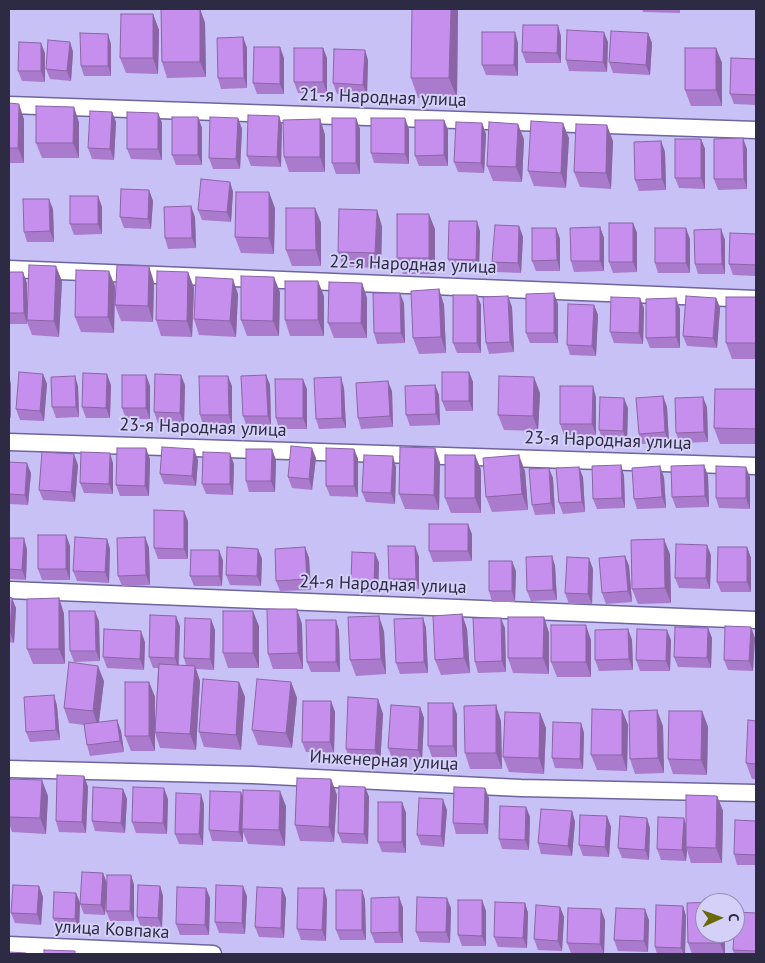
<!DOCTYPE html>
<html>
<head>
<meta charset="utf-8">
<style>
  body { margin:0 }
  #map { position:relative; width:765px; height:963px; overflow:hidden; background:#c8c1f5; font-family:"PT Sans",sans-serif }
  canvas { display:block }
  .frame { position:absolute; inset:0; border:10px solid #2d2a43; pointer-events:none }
  .north { position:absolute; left:695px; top:893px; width:50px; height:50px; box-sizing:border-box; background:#d5d0f8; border:1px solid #928eb0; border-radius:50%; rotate:88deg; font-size:14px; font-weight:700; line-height:20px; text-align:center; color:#2d2a43 }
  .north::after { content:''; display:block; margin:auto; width:18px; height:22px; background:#696a07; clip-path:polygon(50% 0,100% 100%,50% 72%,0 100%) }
</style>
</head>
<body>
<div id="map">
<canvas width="765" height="963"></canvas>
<div class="frame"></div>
<div class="north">С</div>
</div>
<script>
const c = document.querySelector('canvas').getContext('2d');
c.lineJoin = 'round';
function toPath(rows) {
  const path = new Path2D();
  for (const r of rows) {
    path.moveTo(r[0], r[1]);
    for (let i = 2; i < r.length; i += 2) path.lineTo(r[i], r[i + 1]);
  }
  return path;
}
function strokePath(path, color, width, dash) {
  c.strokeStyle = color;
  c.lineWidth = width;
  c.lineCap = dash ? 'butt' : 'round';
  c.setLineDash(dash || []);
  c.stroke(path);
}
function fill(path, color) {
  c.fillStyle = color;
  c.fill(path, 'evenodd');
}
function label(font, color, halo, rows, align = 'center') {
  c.font = font + ' "PT Sans",sans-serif';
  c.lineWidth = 4;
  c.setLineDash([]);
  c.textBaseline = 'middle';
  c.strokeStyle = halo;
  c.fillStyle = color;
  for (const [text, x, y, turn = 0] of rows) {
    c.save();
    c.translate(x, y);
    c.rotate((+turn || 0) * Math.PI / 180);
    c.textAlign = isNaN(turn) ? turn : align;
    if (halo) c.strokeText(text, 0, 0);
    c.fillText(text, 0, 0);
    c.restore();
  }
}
const minor = toPath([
  [9,105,756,130],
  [9,269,756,299],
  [9,442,756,466],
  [9,590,756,620],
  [9,769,253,775,521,788,756,793],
  [9,945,213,954]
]);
strokePath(minor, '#6e659f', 19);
strokePath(minor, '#fff', 16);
fill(toPath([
  [161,9,200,9,205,23,206,77,167,78,162,62],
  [458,9,457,98,418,98,411,78],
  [642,9,680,9,680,13,643,12],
  [153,14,159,30,158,74,126,73,120,58],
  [648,33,652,43,650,75,613,73,609,62],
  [561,36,561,63,526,63,522,52],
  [243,37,247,48,247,88,221,89,218,78],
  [70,42,73,52,71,81,50,79,46,69],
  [608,42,607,72,569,71,566,60],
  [518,43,518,76,486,75,482,65],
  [111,44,111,76,84,76,81,66],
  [323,48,327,58,327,93,298,93,294,82],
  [716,48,722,63,722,106,691,106,685,90],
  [45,53,45,82,22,81,18,71],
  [284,58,284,94,257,94,253,83],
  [756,59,756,105,734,104,730,94],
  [368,60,367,95,337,94,333,83],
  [9,103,24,119,24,163,9,163],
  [112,112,116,122,114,160,92,159,88,148],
  [158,113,162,123,162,160,131,159,127,149],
  [279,116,282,126,281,167,251,166,247,156],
  [198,117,202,128,202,165,176,165,172,155],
  [238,118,242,129,240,169,213,169,209,158],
  [356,118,360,129,360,174,336,174,332,163],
  [320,119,325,135,325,172,289,172,284,157],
  [444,120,448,130,448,166,419,166,415,156],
  [79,122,79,158,42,158,36,143],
  [482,123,486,134,484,173,458,172,454,162],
  [409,129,409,164,374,163,371,153],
  [569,138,566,188,534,186,528,171],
  [524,139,522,182,493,181,487,166],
  [701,139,705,149,705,189,679,188,675,178],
  [613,141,611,189,580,187,574,172],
  [661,141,665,152,666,190,639,191,635,180],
  [747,149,747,189,718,190,714,179],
  [230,182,233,192,231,222,202,220,198,210],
  [149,190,153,201,151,229,124,228,120,217],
  [98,196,102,207,102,234,74,235,70,224],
  [275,208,274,254,241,253,235,237],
  [315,208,321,223,321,266,292,266,286,250],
  [53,209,54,242,27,242,24,232],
  [195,217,196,248,168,249,165,238],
  [633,223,637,233,637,272,613,273,609,262],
  [382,226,381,268,343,267,338,252],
  [519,226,523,237,521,273,496,272,492,262],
  [600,227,604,238,604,271,574,272,571,261],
  [556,228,560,239,560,271,536,271,532,261],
  [435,229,435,274,403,274,397,258],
  [721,229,725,240,725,274,698,274,695,264],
  [480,231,479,270,452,269,448,259],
  [756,234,756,276,733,275,729,264],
  [690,239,690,273,658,273,655,263],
  [9,272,27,283,27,304,62,281,59,337,32,335,27,322,27,324,9,324],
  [188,272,194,288,192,337,161,336,156,320],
  [154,282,153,322,121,321,115,305],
  [362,283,367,298,367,338,334,338,328,323],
  [115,286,114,333,81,332,75,317],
  [439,289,444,305,446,353,419,354,413,338],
  [280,292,279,336,247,336,241,320],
  [238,294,236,337,199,335,194,319],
  [477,295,481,305,481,353,457,353,453,343],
  [324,296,324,336,290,336,285,320],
  [756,297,756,359,732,359,726,343],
  [676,298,680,309,680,348,650,348,646,338],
  [716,298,720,308,717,348,687,346,683,336],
  [404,303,405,343,377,344,374,333],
  [558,304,558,343,530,343,526,333],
  [594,305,598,315,596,356,570,355,567,345],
  [512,307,514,352,489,354,486,343],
  [644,308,643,344,614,343,610,332],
  [469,372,473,382,473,411,446,411,442,401],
  [43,374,47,384,44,421,20,420,16,409],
  [146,375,150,386,150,419,126,419,122,408],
  [266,375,270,385,271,426,247,427,243,416],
  [9,377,11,384,11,418,9,418],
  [111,385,110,418,86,418,82,407],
  [185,385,184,424,158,423,154,412],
  [435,385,439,395,440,425,410,426,406,415],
  [78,386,79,417,56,418,52,407],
  [232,386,232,425,203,425,200,415],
  [344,388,346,428,319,429,316,419],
  [307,389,307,429,279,429,276,418],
  [756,389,756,444,720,444,714,428],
  [392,391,393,427,361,429,358,418],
  [540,393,538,431,504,430,498,415],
  [663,396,667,407,669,443,642,444,639,434],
  [596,397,596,435,564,435,560,424],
  [707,407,708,442,680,443,676,433],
  [628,408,627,441,603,440,599,430],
  [435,448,440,463,439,510,405,509,399,494],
  [354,449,358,459,358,497,330,496,326,486],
  [475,455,481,470,481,513,451,513,445,498],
  [316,458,312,490,292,488,288,477],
  [150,459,149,496,120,496,116,485],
  [198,460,196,486,164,484,160,474],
  [276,460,275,492,249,492,246,481],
  [9,462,31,473,28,505,9,504],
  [113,463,113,494,84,493,80,483],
  [234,464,233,495,206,494,202,484],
  [78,465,75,502,43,500,39,490],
  [621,465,624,476,625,508,597,509,593,499],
  [704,465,708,476,709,507,676,508,672,497],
  [396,467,395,504,366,502,362,492],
  [525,471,528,510,492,512,486,497],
  [583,477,585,512,563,514,559,503],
  [664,477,666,508,637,509,634,499],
  [750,477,750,509,719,508,716,498],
  [553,478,555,514,535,515,532,505],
  [188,521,188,559,158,559,154,548],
  [472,534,472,561,433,562,429,551],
  [66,535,70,546,70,580,42,580,38,569],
  [145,537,149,548,150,585,122,586,118,576],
  [9,538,27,549,26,580,9,579],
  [107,539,110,549,109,583,77,581,73,571],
  [415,546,419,557,419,589,392,589,389,579],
  [305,547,309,558,311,590,280,591,276,581],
  [747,547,751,558,751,592,721,592,717,582],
  [258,549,262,559,261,586,230,585,226,575],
  [219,550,223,561,222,586,194,586,190,576],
  [375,553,379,563,378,592,355,591,351,581],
  [670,554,671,603,638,604,632,589],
  [711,555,710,589,679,588,675,578],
  [552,556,555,566,557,600,531,601,527,591],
  [625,556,629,566,632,602,606,604,602,593],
  [593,569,592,604,569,604,565,593],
  [516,571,515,602,492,602,489,591],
  [9,597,16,608,14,643,9,642],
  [59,598,64,614,65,664,33,664,27,649],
  [462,614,467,629,470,673,441,675,435,660],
  [544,617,549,633,549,674,513,673,508,658],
  [423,618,426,628,428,673,400,674,396,663],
  [99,621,100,661,74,662,70,651],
  [302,624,303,669,273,669,268,654],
  [180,626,179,665,186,665,184,658,215,630,214,670,196,669,200,681,196,750,160,748,155,733,155,751,131,751,125,736,149,682,155,697,155,730,158,668,153,668,149,657],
  [259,626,259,668,228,668,223,653],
  [505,628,506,672,478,673,475,662],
  [708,628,712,638,711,668,678,667,674,657],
  [628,629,632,640,633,670,599,671,595,660],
  [339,630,340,672,311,672,307,662],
  [384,631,386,674,356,676,350,660],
  [755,638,753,671,728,670,724,660],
  [591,640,591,677,557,677,551,662],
  [671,640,670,671,640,671,636,660],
  [145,642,144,670,107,668,103,657],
  [104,681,99,723,117,720,121,731,124,752,90,756,87,745,84,725,69,723,64,708],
  [239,682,245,697,241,750,204,747,199,732],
  [291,682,297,698,292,748,258,745,252,730],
  [54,695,57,706,60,740,30,742,26,732],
  [378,699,383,714,380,766,351,764,346,749],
  [331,701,335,712,334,753,306,752,302,742],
  [420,707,424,718,422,760,392,758,388,748],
  [622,710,628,725,627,771,597,770,591,755],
  [702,711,708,727,707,775,673,774,668,759],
  [540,713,546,728,544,774,509,772,503,757],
  [457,714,457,757,432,757,428,746],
  [501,721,502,769,470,769,465,753],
  [756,721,756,779,752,779,746,763],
  [581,723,584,733,583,769,555,768,552,758],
  [663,726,664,773,635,774,630,759],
  [84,776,88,787,86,833,59,832,56,821],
  [9,779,48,796,46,834,12,832,9,823],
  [331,779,337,795,334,842,300,841,295,825],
  [365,787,369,797,368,844,342,843,338,833],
  [123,789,127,799,125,833,95,831,92,821],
  [717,796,723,811,722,863,691,863,687,850,686,861,661,860,657,849,686,825],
  [243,798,286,806,285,846,248,844,243,832,243,842,212,841,209,830],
  [489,798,488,834,456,834,453,823],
  [168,799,167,834,136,833,132,822],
  [402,802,406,813,406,853,382,852,378,842],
  [204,804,203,845,179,844,175,834],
  [526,807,530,817,529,850,502,849,499,839],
  [447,810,444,847,421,845,417,835],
  [572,811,575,822,572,856,541,854,538,843],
  [607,816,611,827,609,857,583,856,579,845],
  [756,821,756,865,737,865,734,854],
  [650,828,649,860,622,858,618,848],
  [103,873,106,882,131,875,134,885,134,921,110,921,106,911,106,895,105,915,84,914,80,904],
  [39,886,43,897,41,925,15,923,11,913],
  [160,886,163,896,162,928,141,927,137,917],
  [206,888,210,898,209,935,180,935,176,924],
  [282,888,286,898,284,938,259,937,255,927],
  [362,890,365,900,366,940,340,940,336,930],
  [76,893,80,903,79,929,57,928,53,918],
  [247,896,245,934,219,933,215,922],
  [399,897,403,908,403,943,375,943,371,933],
  [327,899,326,941,301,940,297,929],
  [482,900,486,911,486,946,462,946,458,935],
  [525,903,528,913,527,948,498,947,494,937],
  [683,906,686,916,685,954,657,954,655,947],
  [560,907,564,917,562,951,538,950,534,939],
  [451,908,450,943,420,942,416,932],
  [756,913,756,954,734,954,733,950],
  [605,920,604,954,571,953,567,943],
  [649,920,648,952,618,951,614,940],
  [705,933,725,933,725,954,692,954,688,943]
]), '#aa7bcc');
fill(toPath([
  [200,9,205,23,206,77,200,62],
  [451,9,458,9,457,98,449,78],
  [153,14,159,30,158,74,153,58],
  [558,25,561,36,561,63,557,53],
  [515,32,518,43,518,76,514,65],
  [604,32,608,42,607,72,603,62],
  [648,33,652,43,650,75,646,65],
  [108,34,111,44,111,76,108,66],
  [243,37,247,48,247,88,244,78],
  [70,42,73,52,71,81,67,71],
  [41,43,45,53,45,82,41,71],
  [280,47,284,58,284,94,280,84],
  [323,48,327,58,327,93,323,82],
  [716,48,722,63,722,106,716,90],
  [365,50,368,60,367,95,363,85],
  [19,104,24,119,24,163,18,148],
  [74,107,79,122,79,158,73,143],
  [112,112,116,122,114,160,110,149],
  [158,113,162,123,162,160,158,149],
  [279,116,282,126,281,167,277,157],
  [198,117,202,128,202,165,198,155],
  [238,118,242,129,240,169,236,159],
  [356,118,360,129,360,174,356,163],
  [405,118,409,129,409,164,405,154],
  [320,119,325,135,325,172,320,157],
  [444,120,448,130,448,166,444,155],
  [482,123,486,134,484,173,481,163],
  [563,123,569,138,566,188,561,173],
  [518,124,524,139,522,182,516,167],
  [607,125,613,141,611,189,606,173],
  [743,138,747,149,747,189,744,179],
  [701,139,705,149,705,189,701,178],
  [661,141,665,152,666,190,662,179],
  [230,182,233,192,231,222,227,212],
  [149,190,153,201,151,229,148,219],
  [269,192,275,208,274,254,269,238],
  [98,196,102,207,102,234,98,224],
  [49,199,53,209,54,242,50,231],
  [191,206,195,217,196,248,192,238],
  [315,208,321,223,321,266,316,250],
  [377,210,382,226,381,268,375,253],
  [429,214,435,229,435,274,429,258],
  [477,221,480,231,479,270,476,260],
  [633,223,637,233,637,272,633,262],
  [519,226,523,237,521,273,518,263],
  [600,227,604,238,604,271,600,261],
  [556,228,560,239,560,271,557,260],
  [686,228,690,239,690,273,686,263],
  [721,229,725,240,725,274,722,264],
  [56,266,62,281,59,337,54,321],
  [149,266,154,282,153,322,148,306],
  [109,271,115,286,114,333,108,317],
  [23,272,27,283,27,324,24,313],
  [188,272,194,288,192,337,187,321],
  [274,277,280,292,279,336,273,321],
  [233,279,238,294,236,337,230,321],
  [318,281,324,296,324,336,318,320],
  [362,283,367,298,367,338,361,323],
  [439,289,444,305,446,353,441,337],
  [400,293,404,303,405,343,401,333],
  [554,293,558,304,558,343,554,333],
  [477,295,481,305,481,353,477,343],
  [508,296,512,307,514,352,510,342],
  [640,298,644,308,643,344,639,333],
  [676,298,680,309,680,348,676,337],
  [716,298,720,308,717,348,713,338],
  [594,305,598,315,596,356,592,346],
  [469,372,473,382,473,411,469,401],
  [43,374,47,384,44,421,40,411],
  [107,374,111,385,110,418,106,408],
  [146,375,150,386,150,419,146,408],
  [181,375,185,385,184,424,180,413],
  [266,375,270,385,271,426,268,416],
  [75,376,78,386,79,417,76,407],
  [228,376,232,386,232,425,229,415],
  [9,377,11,384,11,418,9,411],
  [341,377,344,388,346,428,342,418],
  [534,377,540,393,538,431,533,416],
  [303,379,307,389,307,429,303,418],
  [388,381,392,391,393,427,390,416],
  [435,385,439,395,440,425,436,414],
  [593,386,596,397,596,435,592,424],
  [663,396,667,407,669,443,665,432],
  [703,397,707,407,708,442,704,432],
  [624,398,628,408,627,441,623,431],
  [146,448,150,459,149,496,145,486],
  [312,448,316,458,312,490,309,479],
  [435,448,440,463,439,510,434,495],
  [194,449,198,460,196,486,192,476],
  [272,449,276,460,275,492,271,481],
  [354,449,358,459,358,497,354,486],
  [110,453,113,463,113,494,109,484],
  [230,453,234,464,233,495,230,484],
  [74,454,78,465,75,502,71,492],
  [475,455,481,470,481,513,475,498],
  [519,455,525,471,528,510,522,494],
  [393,456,396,467,395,504,391,493],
  [27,463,31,473,28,505,25,495],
  [621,465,624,476,625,508,622,498],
  [704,465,708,476,709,507,705,496],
  [660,466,664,477,666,508,662,497],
  [579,467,583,477,585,512,582,502],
  [746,467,750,477,750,509,746,498],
  [549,468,553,478,555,514,551,503],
  [184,511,188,521,188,559,184,549],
  [468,524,472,534,472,561,468,551],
  [66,535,70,546,70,580,66,569],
  [145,537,149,548,150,585,146,575],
  [24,538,27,549,26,580,22,570],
  [107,539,110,549,109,583,105,572],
  [664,539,670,554,671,603,665,588],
  [707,545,711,555,710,589,706,578],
  [415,546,419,557,419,589,416,579],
  [305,547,309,558,311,590,307,579],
  [747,547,751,558,751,592,747,582],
  [258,549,262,559,261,586,257,576],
  [219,550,223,561,222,586,219,576],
  [375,553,379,563,378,592,374,581],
  [552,556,555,566,557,600,553,590],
  [625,556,629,566,632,602,628,591],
  [589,558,593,569,592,604,588,594],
  [512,561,516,571,515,602,512,591],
  [12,598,16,608,14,643,10,632],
  [59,598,64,614,65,664,59,649],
  [297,609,302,624,303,669,298,653],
  [95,611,99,621,100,661,96,651],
  [253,611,259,626,259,668,253,653],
  [462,614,467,629,470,673,464,658],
  [176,616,180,626,178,668,175,658],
  [379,616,384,631,386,674,381,659],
  [544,617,549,633,549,674,543,658],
  [423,618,426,628,428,673,424,662],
  [501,618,505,628,506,672,502,661],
  [211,619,215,630,214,670,210,659],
  [336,620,339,630,340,672,336,662],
  [586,625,591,640,591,677,586,662],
  [751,627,755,638,753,671,749,661],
  [708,628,712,638,711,668,707,658],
  [628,629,632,640,633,670,629,659],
  [667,630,671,640,670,671,666,661],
  [141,631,145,642,144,670,140,659],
  [98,666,104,681,98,727,93,711],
  [195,666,200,681,196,750,190,734],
  [149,682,155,697,155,751,149,736],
  [239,682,245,697,241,750,236,735],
  [291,682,297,698,292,748,286,733],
  [54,695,57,706,60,740,56,730],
  [378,699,383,714,380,766,375,750],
  [331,701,335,712,334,753,330,742],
  [453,703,457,714,457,757,453,746],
  [496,705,501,721,502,769,496,753],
  [9,706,10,710,9,734],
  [420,707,424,718,422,760,418,750],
  [622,710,628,725,627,771,622,755],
  [657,710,663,726,664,773,658,758],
  [702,711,708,727,707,775,701,760],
  [540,713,546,728,544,774,539,758],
  [117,720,121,731,124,752,120,741],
  [581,723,584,733,583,769,580,759],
  [84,776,88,787,86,833,82,822],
  [331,779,337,795,334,842,329,827],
  [42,780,48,796,46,834,40,818],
  [365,787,369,797,368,844,364,834],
  [164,788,168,799,167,834,163,823],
  [485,788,489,798,488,834,484,824],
  [123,789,127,799,125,833,121,823],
  [280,791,286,806,285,846,279,830],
  [241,792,245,803,242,829,243,832,243,842,239,832],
  [201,794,204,804,203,845,199,834],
  [717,796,723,811,722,863,716,848],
  [443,799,447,810,444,847,441,836],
  [402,802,406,813,406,853,402,842],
  [526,807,530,817,529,850,525,840],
  [572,811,575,822,572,856,568,846],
  [607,816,611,827,609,857,605,847],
  [647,818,650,828,649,860,645,850],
  [684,818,687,828,686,847,687,850,686,861,682,850],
  [103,873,107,883,105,915,101,905],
  [131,875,134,885,134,921,130,911],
  [39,886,43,897,41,925,37,914],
  [160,886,163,896,162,928,158,918],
  [243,886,247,896,245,934,242,923],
  [206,888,210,898,209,935,205,925],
  [282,888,286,898,284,938,281,928],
  [324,888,327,899,326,941,322,930],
  [362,890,365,900,366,940,362,930],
  [76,893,80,903,79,929,75,919],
  [399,897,403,908,403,943,399,932],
  [447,898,451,908,450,943,446,932],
  [482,900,486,911,486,946,482,936],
  [525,903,528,913,527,948,523,938],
  [683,906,686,916,685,954,684,954,681,948],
  [560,907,564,917,562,951,558,941],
  [601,909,605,920,604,954,600,944],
  [645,909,649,920,648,952,644,941],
  [720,933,725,933,725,954,724,954,720,943]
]), '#8b64a6');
const building = toPath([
  [161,9,200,9,200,62,162,62,161,9],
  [412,9,451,9,449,78,411,78,412,9],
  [121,14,153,14,153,58,120,58,121,14],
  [523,25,558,25,557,53,522,52,523,25],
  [567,30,604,32,603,62,566,60,567,30],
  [611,31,648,33,646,65,609,62,611,31],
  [482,32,515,32,514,65,482,65,482,32],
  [80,33,108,34,108,66,81,66,80,33],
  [243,37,244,78,218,78,217,38,243,37],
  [48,40,70,42,67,71,46,69,48,40],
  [19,42,41,43,41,71,18,71,19,42],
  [254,47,280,47,280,84,253,83,254,47],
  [294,48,323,48,323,82,294,82,294,48],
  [685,48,716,48,716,90,685,90,685,48],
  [334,49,365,50,363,85,333,83,334,49],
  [731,58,756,59,756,95,730,94,731,58],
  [9,103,19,104,18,148,9,148,9,103],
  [36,106,74,107,73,143,36,143,36,106],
  [90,111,112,112,110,149,88,148,90,111],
  [127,112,158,113,158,149,127,149,127,112],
  [248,115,279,116,277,157,247,156,248,115],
  [172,117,198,117,198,155,172,155,172,117],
  [210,117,238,118,236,159,209,158,210,117],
  [332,118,356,118,356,163,332,163,332,118],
  [371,118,405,118,405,154,371,153,371,118],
  [320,119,320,157,284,157,283,120,320,119],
  [415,120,444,120,444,155,415,156,415,120],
  [531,121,563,123,561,173,528,171,531,121],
  [456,122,482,123,481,163,454,162,456,122],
  [489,122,518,124,516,167,487,166,489,122],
  [576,124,607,125,606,173,574,172,576,124],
  [743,138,744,179,714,179,714,139,743,138],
  [675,139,701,139,701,178,675,178,675,139],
  [661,141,662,179,635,180,634,142,661,141],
  [201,179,230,182,227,212,198,210,201,179],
  [121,189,149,190,148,219,120,217,121,189],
  [236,192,269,192,269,238,235,237,236,192],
  [70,196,98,196,98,224,70,224,70,196],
  [23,199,49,199,50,231,24,232,23,199],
  [191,206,192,238,165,238,164,207,191,206],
  [286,208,315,208,316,250,286,250,286,208],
  [339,209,377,210,375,253,338,252,339,209],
  [397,214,429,214,429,258,397,258,397,214],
  [449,221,477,221,476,260,448,259,449,221],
  [609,223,633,223,633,262,609,262,609,223],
  [495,225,519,226,518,263,492,262,495,225],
  [600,227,600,261,571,261,570,228,600,227],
  [532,228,556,228,557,260,532,261,532,228],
  [655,228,686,228,686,263,655,263,655,228],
  [721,229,722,264,695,264,694,230,721,229],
  [730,233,756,234,756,265,729,264,730,233],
  [29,265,56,266,54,321,27,320,29,265],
  [117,265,149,266,148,306,115,305,117,265],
  [76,270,109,271,108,317,75,317,76,270],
  [157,271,188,272,187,321,156,320,157,271],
  [9,272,23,272,24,313,9,313,9,272],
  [241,276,274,277,273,321,241,320,241,276],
  [196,277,233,279,230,321,194,319,196,277],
  [285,281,318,281,318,320,285,320,285,281],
  [329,282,362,283,361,323,328,323,329,282],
  [439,289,441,337,413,338,411,291,439,289],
  [373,293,400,293,401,333,374,333,373,293],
  [554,293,554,333,526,333,526,294,554,293],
  [453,295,477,295,477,343,453,343,453,295],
  [508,296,510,342,486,343,483,297,508,296],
  [686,296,716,298,713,338,683,336,686,296],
  [611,297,640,298,639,333,610,332,611,297],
  [726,297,756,297,756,343,726,343,726,297],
  [676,298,676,337,646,338,646,299,676,298],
  [568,304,594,305,592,346,567,345,568,304],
  [19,372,43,374,40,411,16,409,19,372],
  [442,372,469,372,469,401,442,401,442,372],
  [83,373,107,374,106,408,82,407,83,373],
  [155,374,181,375,180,413,154,412,155,374],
  [122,375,146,375,146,408,122,408,122,375],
  [266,375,268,416,243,416,241,376,266,375],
  [75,376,76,407,52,407,51,377,75,376],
  [199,376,228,376,229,415,200,415,199,376],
  [499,376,534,377,533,416,498,415,499,376],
  [341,377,342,418,316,419,314,378,341,377],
  [275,379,303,379,303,418,276,418,275,379],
  [388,381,390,416,358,418,356,383,388,381],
  [435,385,436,414,406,415,405,386,435,385],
  [560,386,593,386,592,424,560,424,560,386],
  [715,389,756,389,756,429,714,428,715,389],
  [663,396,665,432,639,434,636,398,663,396],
  [600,397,624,398,623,431,599,430,600,397],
  [703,397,704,432,676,433,675,398,703,397],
  [291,446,312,448,309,479,288,477,291,446],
  [162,447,194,449,192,476,160,474,162,447],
  [400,447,435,448,434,495,399,494,400,447],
  [117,448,146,448,145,486,116,485,117,448],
  [326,448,354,449,354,486,326,486,326,448],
  [246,449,272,449,271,481,246,481,246,449],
  [42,452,74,454,71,492,39,490,42,452],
  [81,452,110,453,109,484,80,483,81,452],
  [203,452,230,453,230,484,202,484,203,452],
  [364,455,393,456,391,493,362,492,364,455],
  [445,455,475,455,475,498,445,498,445,455],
  [519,455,522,494,486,497,483,458,519,455],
  [9,462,27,463,25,495,9,494,9,462],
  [621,465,622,498,593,499,592,466,621,465],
  [704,465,705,496,672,497,671,466,704,465],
  [660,466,662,497,634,499,632,468,660,466],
  [716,466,746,467,746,498,716,498,716,466],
  [579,467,582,502,559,503,556,468,579,467],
  [549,468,551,503,532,505,529,469,549,468],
  [154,510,184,511,184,549,154,548,154,510],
  [429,524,468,524,468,551,429,551,429,524],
  [38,535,66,535,66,569,38,569,38,535],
  [75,537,107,539,105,572,73,571,75,537],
  [145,537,146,575,118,576,117,538,145,537],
  [9,538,24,538,22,570,9,569,9,538],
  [664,539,665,588,632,589,631,540,664,539],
  [676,544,707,545,706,578,675,578,676,544],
  [388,546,415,546,416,579,389,579,388,546],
  [227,547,258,549,257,576,226,575,227,547],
  [305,547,307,579,276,581,275,549,305,547],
  [718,547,747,547,747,582,717,582,718,547],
  [191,550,219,550,219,576,190,576,191,550],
  [352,552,375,553,374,581,351,581,352,552],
  [552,556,553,590,527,591,526,557,552,556],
  [625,556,628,591,602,593,599,558,625,556],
  [567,557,589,558,588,594,565,593,567,557],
  [489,561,512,561,512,591,489,591,489,561],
  [9,597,12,598,10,632,9,632,9,597],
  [59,598,59,649,27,649,27,599,59,598],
  [267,609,297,609,298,653,268,654,267,609],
  [69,611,95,611,96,651,70,651,69,611],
  [223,611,253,611,253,653,223,653,223,611],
  [462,614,464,658,435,660,433,616,462,614],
  [150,615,176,616,175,658,149,657,150,615],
  [379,616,381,659,350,660,348,617,379,616],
  [508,617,544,617,543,658,508,658,508,617],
  [185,618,211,619,210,659,184,658,185,618],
  [423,618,424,662,396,663,394,619,423,618],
  [473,618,501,618,502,661,475,662,473,618],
  [306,620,336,620,336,662,307,662,306,620],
  [551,625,586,625,586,662,551,662,551,625],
  [725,626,751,627,749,661,724,660,725,626],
  [675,627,708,628,707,658,674,657,675,627],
  [104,629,141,631,140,659,103,657,104,629],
  [628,629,629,659,595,660,595,630,628,629],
  [637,629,667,630,666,661,636,660,637,629],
  [69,662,98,666,93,711,64,708,69,662],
  [159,664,195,666,190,734,155,732,159,664],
  [203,679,239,682,236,735,199,732,203,679],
  [257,679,291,682,286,733,252,730,257,679],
  [125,682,149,682,149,736,125,736,125,682],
  [54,695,56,730,26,732,24,697,54,695],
  [348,697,378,699,375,750,346,749,348,697],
  [303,701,331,701,330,742,302,742,303,701],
  [428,703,453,703,453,746,428,746,428,703],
  [391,705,420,707,418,750,388,748,391,705],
  [496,705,496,753,465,753,464,706,496,705],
  [592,709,622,710,622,755,591,755,592,709],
  [657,710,658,758,630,759,629,711,657,710],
  [669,711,702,711,701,760,668,759,669,711],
  [505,712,540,713,539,758,503,757,505,712],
  [117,720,120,741,87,745,84,724,117,720],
  [748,720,756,721,756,764,746,763,748,720],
  [553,722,581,723,580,759,552,758,553,722],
  [57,775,84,776,82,822,56,821,57,775],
  [297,778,331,779,329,827,295,825,297,778],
  [9,779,42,780,40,818,9,817,9,779],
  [339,786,365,787,364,834,338,833,339,786],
  [93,787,123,789,121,823,92,821,93,787],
  [133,787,164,788,163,823,132,822,133,787],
  [454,787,485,788,484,824,453,823,454,787],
  [243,790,280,791,279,830,242,829,243,790],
  [210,791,241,792,239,832,209,830,210,791],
  [176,793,201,794,199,834,175,834,176,793],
  [686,795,717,796,716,848,686,847,686,795],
  [419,798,443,799,441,836,417,835,419,798],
  [378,802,402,802,402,842,378,842,378,802],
  [500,806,526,807,525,840,499,839,500,806],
  [541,809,572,811,568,846,538,843,541,809],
  [580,815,607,816,605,847,579,845,580,815],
  [620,816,647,818,645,850,618,848,620,816],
  [658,817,684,818,682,850,657,849,658,817],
  [735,820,756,821,756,855,734,854,735,820],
  [82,872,103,873,101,905,80,904,82,872],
  [107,875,131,875,130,911,106,911,107,875],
  [13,885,39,886,37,914,11,913,13,885],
  [138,885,160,886,158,918,137,917,138,885],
  [216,885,243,886,242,923,215,922,216,885],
  [177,887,206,888,205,925,176,924,177,887],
  [257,887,282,888,281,928,255,927,257,887],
  [298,888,324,888,322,930,297,929,298,888],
  [336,890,362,890,362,930,336,930,336,890],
  [54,892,76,893,75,919,53,918,54,892],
  [399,897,399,932,371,933,371,898,399,897],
  [417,897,447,898,446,932,416,932,417,897],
  [458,900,482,900,482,936,458,935,458,900],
  [495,902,525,903,523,938,494,937,495,902],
  [719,902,719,903,705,903,705,933,720,933,720,943,688,943,687,903,719,902],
  [536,905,560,907,558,941,534,939,536,905],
  [656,905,683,906,681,948,655,947,656,905],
  [568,908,601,909,600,944,567,943,568,908],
  [616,908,645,909,644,941,614,940,616,908],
  [735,912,756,913,756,951,733,950,734,933,735,933,735,912],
  [44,950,75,951,75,954,44,954,44,950],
  [9,952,26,953,26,954,9,954,9,952]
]);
fill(building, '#c68fed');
strokePath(building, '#8b64a6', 1);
label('18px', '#2d2a43', '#d5d0f8', [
  ["21-я Народная улица",383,98,2],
  ["22-я Народная улица",413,265,2],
  ["23-я Народная улица",203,428,2],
  ["23-я Народная улица",608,441,2],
  ["24-я Народная улица",383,585,2],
  ["Инженерная улица",384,761,3],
  ["улица Ковпака",112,930,3]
]);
</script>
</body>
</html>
